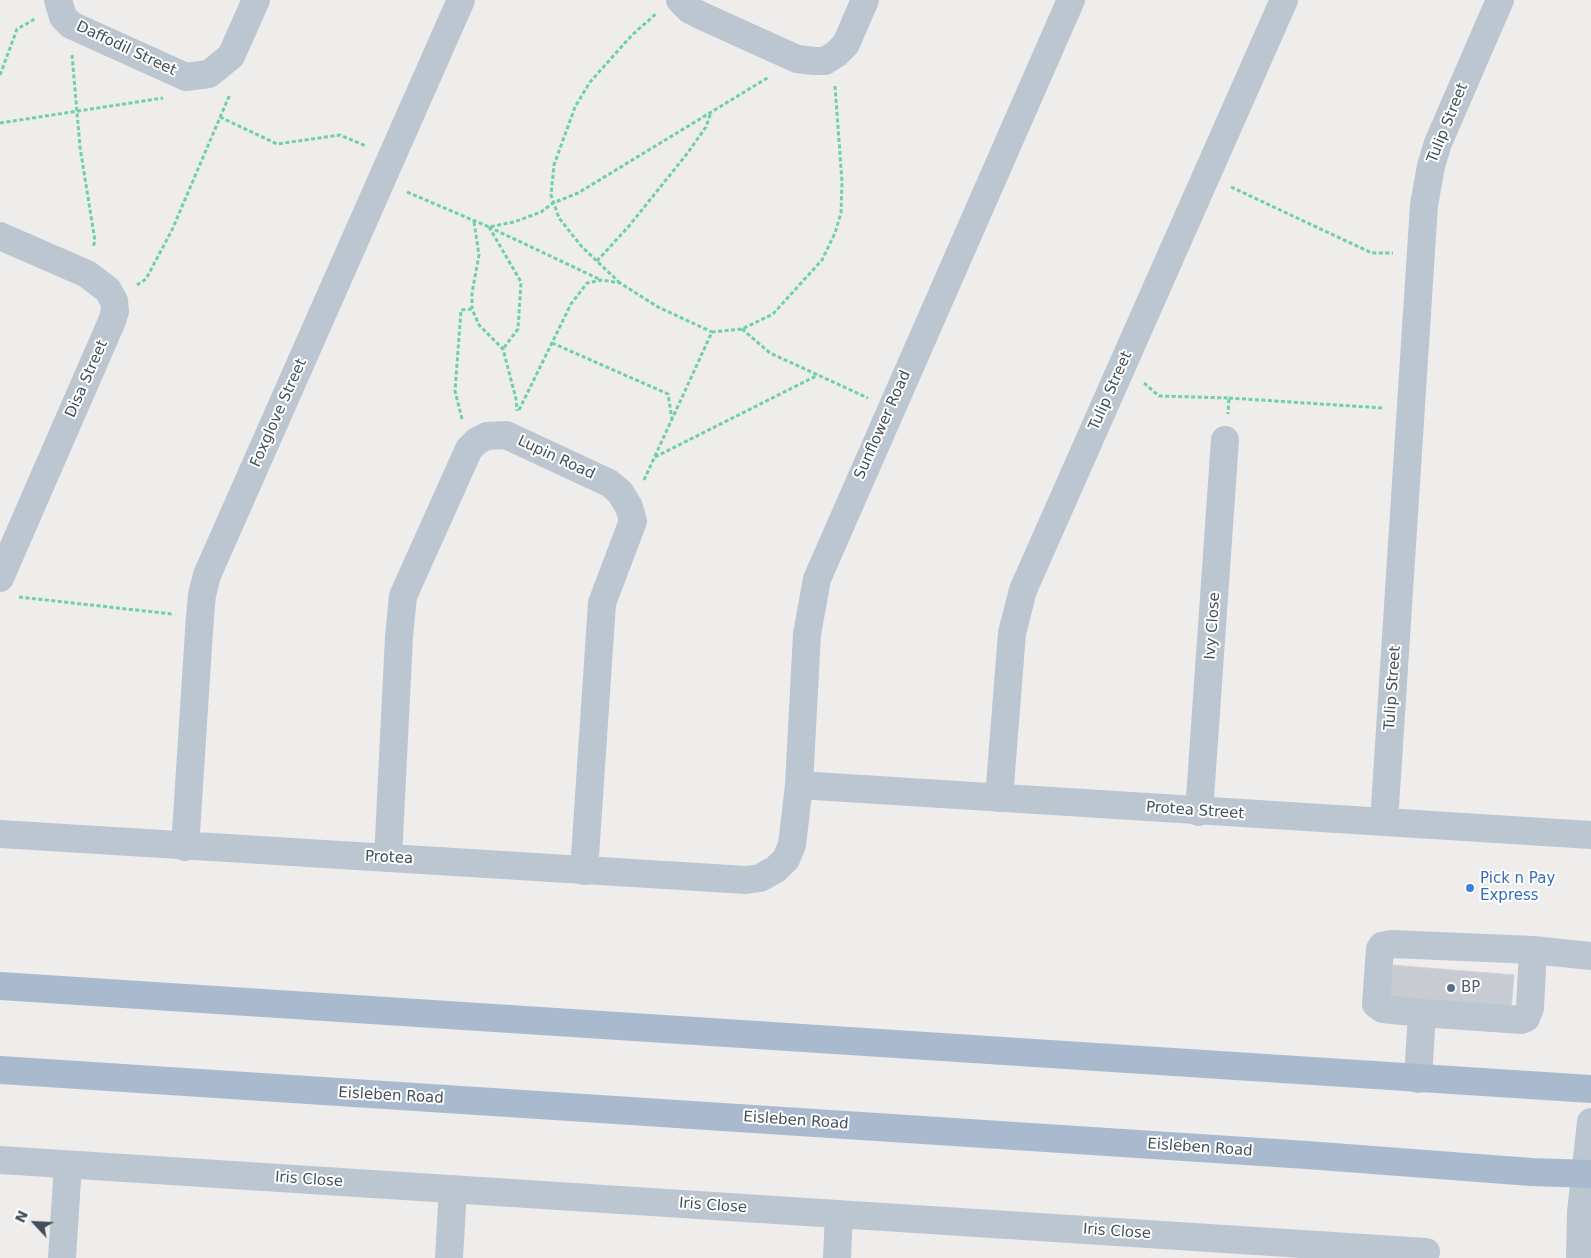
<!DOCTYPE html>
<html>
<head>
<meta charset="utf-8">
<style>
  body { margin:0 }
  #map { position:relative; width:1591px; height:1258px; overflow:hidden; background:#efecec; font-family:"DejaVu Sans",sans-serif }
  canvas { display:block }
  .north { position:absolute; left:10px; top:1198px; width:50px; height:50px; -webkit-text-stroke:4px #fff; paint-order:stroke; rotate:295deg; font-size:14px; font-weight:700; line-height:20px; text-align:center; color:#434f5b }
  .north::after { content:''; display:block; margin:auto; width:18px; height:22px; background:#434f5b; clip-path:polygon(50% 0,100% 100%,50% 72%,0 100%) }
</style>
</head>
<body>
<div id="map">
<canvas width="1591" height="1258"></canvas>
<div class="north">N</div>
</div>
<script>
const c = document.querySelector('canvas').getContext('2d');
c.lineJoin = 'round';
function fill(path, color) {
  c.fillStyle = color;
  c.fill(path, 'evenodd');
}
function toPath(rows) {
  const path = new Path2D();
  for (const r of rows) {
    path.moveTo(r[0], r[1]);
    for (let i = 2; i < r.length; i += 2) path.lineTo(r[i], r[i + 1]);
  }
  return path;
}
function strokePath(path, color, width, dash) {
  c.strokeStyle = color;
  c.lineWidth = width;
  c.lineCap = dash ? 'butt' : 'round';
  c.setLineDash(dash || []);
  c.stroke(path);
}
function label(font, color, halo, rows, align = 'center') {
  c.font = font + ' "DejaVu Sans",sans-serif';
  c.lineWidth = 4;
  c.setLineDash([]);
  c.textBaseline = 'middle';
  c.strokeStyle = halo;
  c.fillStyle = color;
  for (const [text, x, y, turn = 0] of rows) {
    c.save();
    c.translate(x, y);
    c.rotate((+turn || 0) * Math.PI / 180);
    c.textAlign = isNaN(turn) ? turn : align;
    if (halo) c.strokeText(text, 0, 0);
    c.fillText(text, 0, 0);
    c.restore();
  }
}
const building = toPath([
  [1391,965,1514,975,1511,1010,1388,1000,1391,965]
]);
fill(building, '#c8cbd2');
strokePath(building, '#d0d2d9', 1);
strokePath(toPath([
  [72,55,80,147,95,241,93,247],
  [0,75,17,29,35,19],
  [220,117,277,144,340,135,366,146],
  [0,123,163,98],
  [1231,187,1372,253,1393,253],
  [407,192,489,227,514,222,541,212,553,203,578,193,769,77],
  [474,222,479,255,472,293,472,309,479,325,503,349,516,399,517,411],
  [489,227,521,282,518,329,503,349],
  [489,227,601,280],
  [597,261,629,226,686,155,706,127,711,112],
  [620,283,582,247,559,218,551,195,554,165,575,107,590,82,632,35,657,13],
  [137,285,146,279,172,230,230,94],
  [742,329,770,353,868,398],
  [552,343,668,394,672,419],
  [1144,383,1159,396,1229,398,1228,414],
  [1229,398,1383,408],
  [519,410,571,304,587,283,602,280,620,283,658,307,712,332],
  [462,419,455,391,461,310,472,309],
  [655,457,818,375],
  [644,480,712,332,742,329,773,314,822,260,835,233,841,213,842,182,835,86],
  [19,597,172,614]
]), '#6cd2a4', 3, [4, 2.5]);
strokePath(toPath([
  [58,0,63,17,71,25,186,77,209,74,231,56,256,0],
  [680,0,690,10,702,16,797,59,814,61,825,61,836,54,846,44,865,0],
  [0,236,87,274,108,290,114,301,115,311,112,321,0,578],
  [799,785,1591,835],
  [999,798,1012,633,1023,590,1284,0],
  [1199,812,1225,440],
  [1384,822,1424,205,1431,166,1438,143,1500,0],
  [0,834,746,880,760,878,776,869,786,859,792,845,799,785,807,634,817,579,1071,0],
  [185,847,200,616,202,595,207,575,461,0],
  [388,858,399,637,403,596,469,449,477,441,487,436,506,435,609,483,620,492,629,507,633,521,602,603,584,871],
  [1422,1013,1521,1020,1526,1018,1530,1008,1533,950],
  [1418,1079,1422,1013,1383,1009,1376,1004,1380,949,1382,946,1391,944,1533,950,1591,956],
  [0,1160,1426,1252],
  [62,1258,68,1165],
  [449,1258,453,1189],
  [837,1258,839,1214],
  [1580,1258,1581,1212,1591,1122]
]), '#bbc6d0', 28);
strokePath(toPath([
  [0,986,1591,1089],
  [0,1070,1307,1155,1531,1172,1591,1174]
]), '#a9bace', 28);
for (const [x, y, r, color] of [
  [1470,888,5,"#3f7fe0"],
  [1451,988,5,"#5c6f8a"]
]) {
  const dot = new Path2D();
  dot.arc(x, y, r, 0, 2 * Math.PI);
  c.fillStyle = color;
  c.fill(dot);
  strokePath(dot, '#fff', 2);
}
label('15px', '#434f5b', '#fff', [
  ["Daffodil Street",126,49,25],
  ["Tulip Street",1448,123,-68],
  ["Disa Street",87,379,-66],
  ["Tulip Street",1111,391,-66],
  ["Foxglove Street",279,413,-66],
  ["Sunflower Road",883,425,-66],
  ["Lupin Road",556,458,25],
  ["Ivy Close",1213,626,-86],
  ["Tulip Street",1393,688,-86],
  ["Protea Street",1195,811,4],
  ["Protea",389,858,3],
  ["Eisleben Road",391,1096,3],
  ["Eisleben Road",796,1121,4],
  ["Eisleben Road",1200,1148,4],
  ["Iris Close",309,1180,4],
  ["Iris Close",713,1206,4],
  ["Iris Close",1117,1232,4]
]);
label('15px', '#366cbe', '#fff', [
  ["Pick n Pay",1480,879],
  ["Express",1480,896]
], 'left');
label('15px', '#4e5e75', '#fff', [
  ["BP",1461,988]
], 'left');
</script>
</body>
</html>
